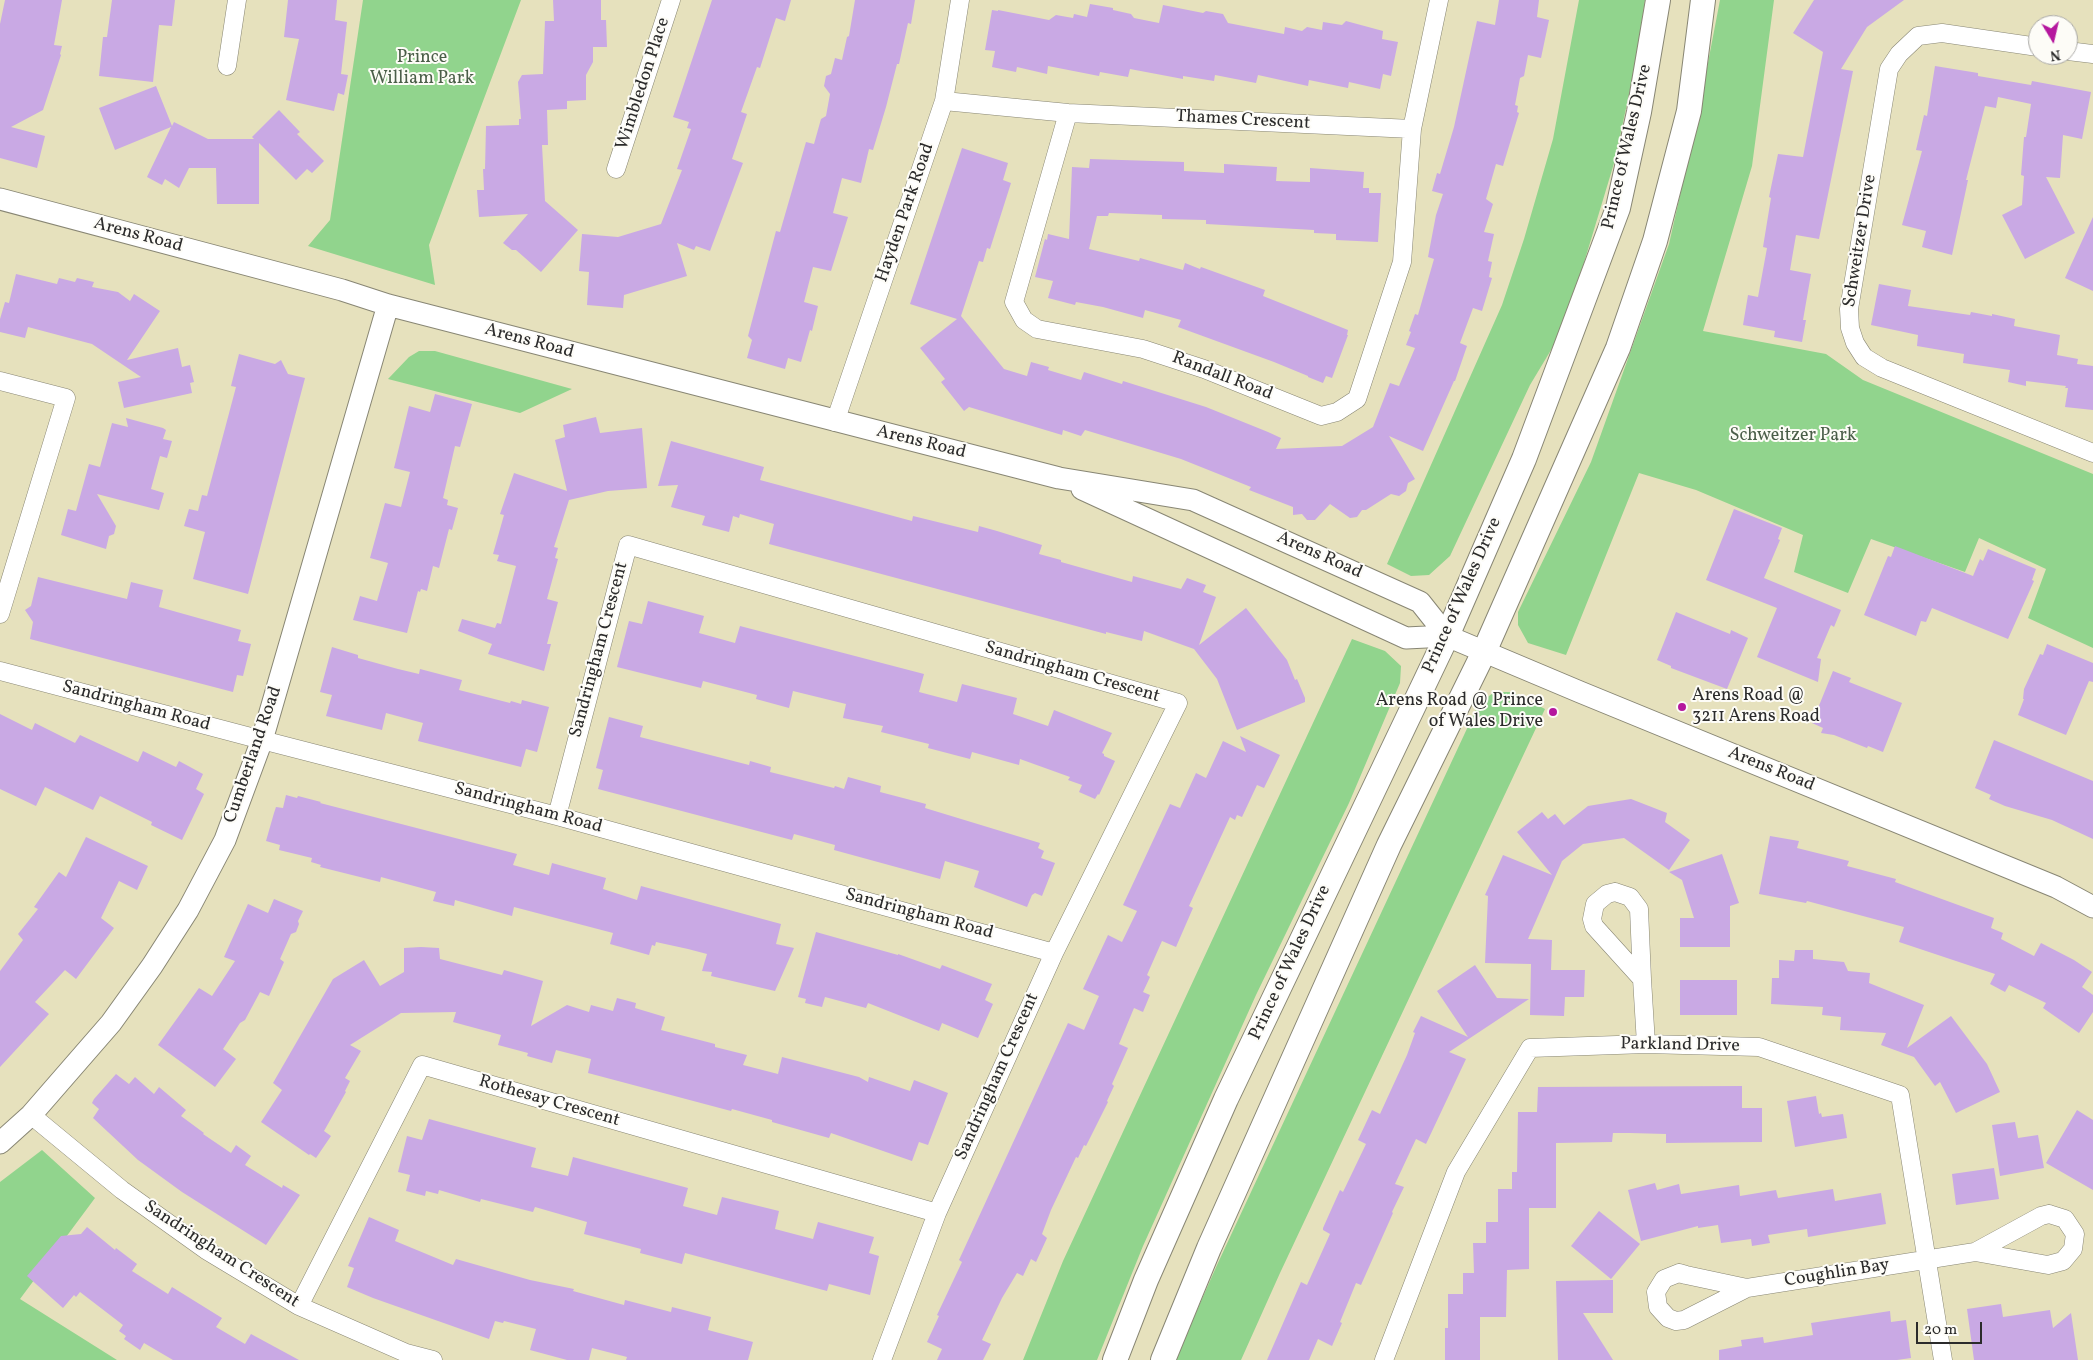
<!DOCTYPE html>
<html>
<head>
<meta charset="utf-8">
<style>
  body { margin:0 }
  #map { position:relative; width:2093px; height:1360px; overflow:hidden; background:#e6e1bd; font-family:Vollkorn,serif }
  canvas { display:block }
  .north { position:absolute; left:2028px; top:15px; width:50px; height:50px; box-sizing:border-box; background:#fdfcf7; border:1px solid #a9a8a5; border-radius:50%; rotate:171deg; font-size:14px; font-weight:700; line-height:20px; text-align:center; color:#2b2b2b }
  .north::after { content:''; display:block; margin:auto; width:18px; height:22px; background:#b5179e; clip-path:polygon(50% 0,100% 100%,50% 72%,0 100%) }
  .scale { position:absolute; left:1916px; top:1322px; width:66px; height:22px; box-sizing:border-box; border:2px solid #2b2b2b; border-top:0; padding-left:6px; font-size:15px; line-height:18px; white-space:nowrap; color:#2b2b2b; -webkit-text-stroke:4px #fdfcf7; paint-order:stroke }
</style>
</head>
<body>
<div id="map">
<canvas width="2093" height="1360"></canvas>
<div class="north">N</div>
<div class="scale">20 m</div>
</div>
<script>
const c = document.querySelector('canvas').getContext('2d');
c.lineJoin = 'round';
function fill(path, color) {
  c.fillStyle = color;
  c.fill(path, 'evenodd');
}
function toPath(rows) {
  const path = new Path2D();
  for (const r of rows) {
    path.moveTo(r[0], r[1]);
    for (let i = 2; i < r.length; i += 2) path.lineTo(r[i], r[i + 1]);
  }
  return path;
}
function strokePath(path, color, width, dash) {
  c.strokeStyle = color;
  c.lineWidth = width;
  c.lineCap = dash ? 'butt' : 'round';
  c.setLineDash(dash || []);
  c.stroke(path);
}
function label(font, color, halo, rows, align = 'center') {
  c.font = font + ' Vollkorn,serif';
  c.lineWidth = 4;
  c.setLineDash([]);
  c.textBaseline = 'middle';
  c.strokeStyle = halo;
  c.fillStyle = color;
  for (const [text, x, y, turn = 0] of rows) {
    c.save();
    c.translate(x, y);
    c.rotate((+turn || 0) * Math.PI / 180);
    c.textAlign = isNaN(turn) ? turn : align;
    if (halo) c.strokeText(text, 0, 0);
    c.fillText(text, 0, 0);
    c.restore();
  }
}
fill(toPath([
  [363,0,521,0,429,245,435,285,308,246,330,220],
  [1579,0,1645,0,1635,66,1615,160,1583,266,1554,345,1530,385,1450,556,1429,575,1411,576,1387,564,1502,305,1524,239,1553,139],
  [1720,0,1774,0,1752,166,1703,331,1826,354,1863,380,2093,474,2093,648,2028,618,2046,569,1979,538,1965,572,1871,539,1848,593,1794,572,1803,535,1696,490,1639,473,1566,655,1528,643,1518,625,1518,612,1591,462,1669,244,1697,120],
  [419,351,435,351,572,389,520,413,388,379,409,357],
  [1352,639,1385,651,1401,666,1400,683,1349,803,1256,995,1143,1246,1097,1360,1023,1360,1063,1261],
  [1494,692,1512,692,1545,709,1280,1273,1241,1360,1175,1360,1217,1265,1478,705],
  [42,1150,95,1198,20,1299,117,1360,0,1360,0,1182]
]), '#91d48d');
fill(toPath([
  [5,0,62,0,54,45,62,46,60,54,61,55,43,110,11,127,45,136,37,168,0,158,0,24],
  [112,0,175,0,172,26,159,25,153,82,99,76,103,37,107,37],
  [288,0,337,0,335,20,347,22,341,74,348,75,344,95,338,93,334,111,286,100,299,39,284,37],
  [553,0,601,0,601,20,606,20,607,47,593,47,593,62,586,75,586,100,567,101,567,109,547,110,548,145,542,145,545,201,578,230,541,272,516,250,512,250,503,243,528,214,479,217,477,190,484,190,483,169,485,169,486,126,519,125,519,119,521,119,518,82,522,75,543,74,545,21,554,21],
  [712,0,791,0,785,21,776,18,760,68,757,67,741,112,747,114,732,159,743,163,710,251,696,246,694,250,677,243,687,276,624,295,623,308,587,305,589,272,579,271,582,234,618,237,661,224,682,170,677,169,691,129,687,128,689,122,673,117],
  [855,0,915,0,911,24,908,23,899,64,897,64,886,107,873,150,869,149,861,183,842,178,833,213,848,217,831,271,813,267,804,302,818,306,812,331,810,330,801,362,788,358,785,369,747,358,752,340,748,336,776,231,780,232,806,142,814,144,821,119,826,116,830,94,824,86,826,76,831,74,835,58,842,60,847,37,849,36],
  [1499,0,1539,0,1537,17,1549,20,1541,58,1528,55,1524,76,1520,78,1515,105,1518,106,1517,112,1519,113,1512,136,1503,166,1496,164,1486,199,1493,204,1484,232,1494,234,1488,261,1492,262,1489,277,1492,278,1482,311,1473,308,1460,343,1467,346,1455,381,1454,381,1423,451,1389,436,1415,479,1408,483,1406,491,1399,496,1391,494,1366,510,1362,510,1357,517,1350,518,1330,504,1315,520,1307,520,1302,514,1293,515,1293,507,1249,490,1251,487,1181,459,1085,430,1081,436,1063,430,1062,435,969,407,964,411,941,382,945,379,920,348,957,319,910,304,962,148,1008,163,1003,180,1011,183,990,249,987,248,983,262,979,261,961,316,1004,369,1027,376,1031,362,1049,367,1048,370,1081,380,1084,372,1122,384,1123,381,1206,407,1268,432,1281,438,1276,449,1342,446,1373,427,1390,383,1399,386,1415,348,1406,345,1411,332,1409,331,1415,314,1418,315,1434,259,1428,257,1436,215,1443,194,1432,191,1437,173,1440,174,1454,127,1477,21,1495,25],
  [1814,0,1904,0,1867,27,1841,69,1853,71,1819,239,1796,235,1790,270,1811,274,1803,320,1806,320,1802,342,1774,337,1775,331,1743,325,1748,295,1758,297,1767,248,1763,247,1771,198,1769,197,1778,154,1803,157,1823,52,1793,33],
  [1090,4,1113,8,1113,10,1131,14,1134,18,1159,23,1163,5,1203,13,1206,11,1223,14,1228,23,1284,34,1285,27,1302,31,1307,27,1322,30,1323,22,1342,25,1346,21,1383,31,1382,39,1398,42,1391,76,1383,74,1380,89,1349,82,1348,88,1309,80,1308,86,1258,75,1256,83,1215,75,1214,81,1183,76,1183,79,1130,69,1128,77,1100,72,1099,76,1048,66,1047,74,1017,67,1016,72,992,67,995,51,985,50,992,10,998,11,998,10,1049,20,1056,15,1073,18,1074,14,1087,17],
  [1935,66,1978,73,1978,76,2031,85,2032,81,2091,92,2082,139,2063,135,2060,178,2046,177,2075,233,2025,259,2002,215,2022,205,2024,176,2021,175,2024,137,2026,137,2031,104,1998,97,1996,108,1985,106,1966,180,1968,180,1952,255,1922,247,1926,231,1902,225,1922,151,1916,150,1924,115,1927,116],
  [156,86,172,126,174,122,208,139,254,139,252,137,279,110,300,132,297,134,324,161,312,173,307,169,296,180,259,143,259,204,217,204,216,168,189,168,179,188,165,179,162,185,147,177,171,127,115,150,99,108],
  [1090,159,1184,162,1184,171,1224,173,1224,164,1277,167,1276,181,1310,182,1310,168,1364,172,1363,188,1369,188,1369,193,1381,193,1378,242,1336,240,1336,234,1314,233,1314,230,1206,224,1206,220,1162,219,1162,215,1109,213,1108,216,1097,216,1089,249,1139,261,1140,258,1183,270,1185,263,1200,269,1201,267,1265,290,1263,296,1348,330,1347,335,1348,335,1332,378,1326,376,1323,383,1308,377,1308,376,1274,362,1178,327,1181,320,1145,310,1143,318,1103,307,1076,302,1075,305,1048,298,1053,281,1035,277,1045,239,1047,240,1048,234,1069,239,1072,167,1089,168],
  [2093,217,2093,291,2065,278],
  [16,274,57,284,59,278,75,282,77,278,94,282,92,287,118,292,130,301,134,294,160,311,127,360,178,348,182,367,190,365,194,382,190,383,192,393,124,408,118,382,141,377,92,344,28,327,25,338,0,332,0,319,5,302,9,303],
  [1879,284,1911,290,1908,306,1970,315,1971,312,1992,316,1992,314,2015,319,2014,326,2060,335,2057,355,2078,359,2077,364,2093,366,2093,410,2065,407,2068,388,2065,388,2066,386,2026,381,2026,386,2008,382,2010,370,1963,363,1964,354,1917,346,1918,335,1871,325],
  [239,354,275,364,281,360,288,374,305,378,248,594,193,579,205,532,184,526,189,509,198,511,202,495,207,496,236,387,231,386],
  [435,394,472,404,460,447,455,446,443,498,448,500,447,505,458,508,452,530,449,529,439,568,433,566,427,591,421,589,420,592,418,591,407,633,353,620,360,596,377,601,388,563,370,558,385,503,401,507,410,472,394,468,409,406,430,412],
  [596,417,600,433,642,428,647,488,608,491,569,500,554,547,558,548,555,558,558,559,547,599,558,602,547,644,551,644,544,671,488,654,492,644,458,631,462,619,495,628,497,623,501,624,516,566,497,561,499,555,493,554,504,515,500,514,514,473,567,491,555,440,565,437,563,425],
  [126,418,163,428,166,430,163,439,172,441,167,458,160,456,151,489,164,493,159,510,97,494,116,526,114,534,109,536,106,549,61,535,68,509,76,511,89,464,100,467,112,423,128,427],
  [671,441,764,467,760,480,912,521,913,516,978,532,979,526,997,531,1042,545,1039,554,1061,560,1061,562,1132,582,1133,576,1181,589,1187,578,1206,585,1203,592,1216,597,1199,645,1246,608,1287,660,1295,680,1297,679,1305,698,1305,702,1237,730,1217,679,1194,649,1144,631,1142,641,1106,632,1106,634,769,544,774,524,740,514,739,518,733,516,729,532,702,525,705,516,671,507,678,485,658,486],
  [1734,509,1782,528,1778,539,1780,540,1764,578,1841,610,1834,627,1831,625,1817,658,1821,659,1818,682,1757,657,1777,608,1706,580],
  [1895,546,1973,576,1980,559,1983,561,1988,549,2036,569,2032,580,2034,581,2008,639,1932,608,1926,622,1921,621,1916,636,1864,615,1888,556,1891,557],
  [38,577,127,599,131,582,163,590,159,607,241,630,238,641,251,644,243,676,237,675,233,692,30,639,33,622,25,610,31,606],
  [648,601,704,616,699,633,735,643,740,626,924,674,919,692,957,702,962,684,1017,698,1013,714,1048,726,1054,710,1112,733,1102,753,1104,754,1104,756,1115,761,1099,795,1098,794,1095,799,1079,792,1082,785,1068,780,1070,777,1020,759,1019,765,972,752,970,759,928,748,929,744,881,732,883,726,843,718,846,704,793,691,789,708,756,699,757,695,703,681,701,688,617,667,629,621,642,624],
  [1676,612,1730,634,1731,630,1748,638,1727,689,1671,668,1671,666,1657,660],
  [2047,644,2093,663,2093,682,2089,681,2066,735,2018,715,2024,699,2023,699,2024,689,2040,654,2043,655],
  [332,647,358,655,358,658,398,669,419,674,420,669,462,680,459,690,510,703,511,701,521,704,522,700,549,707,537,752,526,749,521,767,418,741,423,723,386,713,382,730,326,716,332,695,320,692],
  [1833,671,1851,678,1849,682,1902,703,1883,752,1868,746,1867,748,1834,735,1821,733,1823,728,1812,723],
  [0,714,32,730,35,723,75,743,80,735,138,762,143,751,176,767,179,761,203,774,196,789,204,794,182,840,151,825,152,822,100,796,93,810,45,787,36,806,0,789],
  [609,717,643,726,640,737,749,765,750,761,771,767,770,772,834,788,835,786,844,789,848,777,881,786,880,792,926,804,925,808,1040,843,1038,848,1044,851,1041,858,1055,863,1042,896,1035,893,1032,895,1027,907,974,887,979,871,945,861,940,879,834,850,835,845,794,834,792,840,598,789,603,770,596,768],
  [1240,736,1280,755,1264,788,1257,785,1242,817,1237,815,1235,820,1230,817,1189,906,1193,908,1176,947,1162,941,1147,975,1150,977,1143,992,1150,995,1143,1012,1134,1008,1119,1044,1128,1048,1112,1084,1114,1086,1107,1101,1108,1102,1086,1146,1084,1145,1078,1158,1076,1157,1051,1210,1042,1234,1047,1238,1036,1262,1031,1259,1023,1276,1017,1273,1002,1298,982,1340,991,1344,983,1360,937,1360,942,1349,927,1342,939,1316,937,1315,962,1262,959,1260,1068,1023,1084,1030,1099,996,1083,989,1108,935,1122,942,1137,911,1123,905,1170,804,1180,808,1196,773,1206,778,1223,741,1246,752],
  [1994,740,2093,781,2093,839,2052,820,2005,806,1989,799,1991,795,1975,788],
  [286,795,297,798,298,796,321,802,320,803,517,854,513,865,549,875,552,863,606,878,603,889,637,900,641,886,781,924,776,944,794,948,775,991,711,976,712,972,702,971,707,954,688,949,656,942,655,946,652,945,649,955,610,944,613,933,514,907,512,916,455,900,454,906,433,901,436,892,381,877,380,882,320,867,321,865,311,862,312,858,279,850,280,845,266,841,274,813,276,807,283,808],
  [1631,799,1667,813,1665,822,1690,840,1669,870,1624,838,1583,844,1562,861,1528,939,1552,940,1551,970,1585,970,1584,997,1565,997,1564,1016,1530,1015,1531,964,1485,963,1488,896,1485,895,1503,855,1552,875,1517,832,1542,812,1548,819,1555,814,1564,825,1588,806],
  [1770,836,1799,841,1797,848,1849,861,1847,866,1896,879,1895,882,1994,918,1991,928,2003,933,2001,939,2034,956,2041,943,2074,960,2092,972,2082,987,2093,995,2093,1012,2079,1033,2043,1008,2046,1003,2009,985,2005,992,1990,984,1995,974,1899,942,1904,927,1807,901,1806,903,1759,894],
  [86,837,148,866,137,890,119,881,101,918,114,928,76,979,65,970,35,1002,49,1014,0,1067,0,971,23,940,18,934,38,909,34,907,59,872,66,877],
  [1722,854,1739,903,1730,906,1730,947,1680,947,1680,918,1694,918,1682,880,1669,872],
  [274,899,303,911,298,921,299,924,296,932,291,934,280,959,284,962,269,996,260,992,245,1020,240,1023,223,1049,236,1059,215,1087,158,1045,199,988,212,996,235,961,224,957,248,904,268,913],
  [816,932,898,955,898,954,940,969,942,965,992,984,985,1000,993,1004,978,1038,942,1023,939,1031,868,1003,866,1008,825,997,822,1007,805,1003,806,999,798,997],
  [421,947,439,948,440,959,502,975,504,970,543,981,531,1026,567,1005,589,1012,591,1005,613,1011,617,998,636,1003,635,1008,665,1017,661,1030,715,1044,715,1047,747,1055,743,1065,778,1074,782,1057,859,1077,868,1082,869,1077,910,1091,914,1080,948,1093,928,1145,919,1142,912,1161,831,1133,829,1138,772,1122,772,1120,732,1109,731,1111,588,1073,591,1059,556,1050,552,1063,527,1056,528,1053,498,1045,501,1035,453,1022,456,1012,401,1013,350,1045,361,1051,345,1078,350,1081,345,1091,346,1092,324,1131,331,1136,316,1158,310,1154,309,1155,261,1122,282,1090,273,1083,333,979,364,960,380,986,404,972,404,948],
  [1795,950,1813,950,1813,959,1844,962,1848,971,1870,973,1869,983,1924,1005,1907,1048,1951,1016,1987,1064,2000,1092,1956,1113,1940,1082,1935,1086,1914,1057,1881,1045,1886,1033,1840,1030,1841,1017,1822,1015,1823,1007,1771,1004,1772,978,1779,978,1779,960,1794,961],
  [1475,965,1497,998,1529,999,1449,1052,1466,1059,1426,1144,1416,1139,1395,1184,1404,1187,1392,1212,1393,1213,1361,1285,1356,1283,1340,1322,1342,1323,1332,1346,1318,1339,1309,1360,1267,1360,1301,1282,1307,1285,1330,1234,1323,1230,1323,1228,1340,1190,1343,1192,1366,1144,1358,1140,1372,1110,1380,1114,1407,1055,1415,1033,1413,1032,1421,1016,1468,1037,1437,991],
  [1680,980,1737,980,1737,1015,1680,1015],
  [116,1074,129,1084,135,1077,154,1094,159,1087,186,1110,181,1116,204,1133,203,1134,231,1153,236,1145,251,1156,245,1165,282,1188,283,1185,300,1195,266,1245,182,1192,138,1160,93,1118,99,1109,92,1103,94,1099],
  [1742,1086,1742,1108,1762,1108,1762,1142,1666,1143,1666,1134,1630,1133,1613,1133,1612,1142,1556,1143,1556,1208,1529,1208,1529,1269,1507,1270,1506,1317,1480,1317,1480,1360,1445,1360,1445,1328,1448,1328,1448,1294,1463,1294,1463,1273,1474,1273,1473,1243,1486,1243,1486,1222,1498,1222,1498,1189,1512,1189,1512,1172,1517,1172,1518,1112,1537,1112,1538,1087],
  [1816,1096,1819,1114,1821,1113,1822,1117,1843,1114,1847,1138,1795,1147,1787,1101],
  [2077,1110,2093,1120,2093,1190,2046,1163],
  [429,1119,536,1148,531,1167,568,1176,573,1157,688,1188,683,1206,717,1215,722,1197,779,1211,775,1229,813,1239,818,1222,874,1237,869,1253,879,1256,870,1295,829,1284,827,1291,685,1253,682,1264,640,1253,641,1249,584,1234,587,1222,535,1207,533,1212,481,1199,480,1202,439,1190,438,1194,426,1191,425,1196,406,1191,410,1175,398,1172,407,1136,422,1140],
  [2015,1122,2018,1138,2038,1135,2044,1168,2000,1176,1992,1125],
  [1994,1168,1999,1199,1956,1205,1952,1174],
  [1655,1183,1657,1190,1679,1184,1681,1194,1739,1185,1740,1196,1776,1190,1778,1198,1833,1189,1835,1201,1881,1193,1886,1224,1808,1237,1807,1229,1768,1235,1770,1243,1752,1246,1751,1239,1721,1243,1718,1225,1698,1228,1698,1226,1641,1241,1628,1190],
  [1599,1211,1640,1244,1611,1279,1571,1246],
  [369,1217,399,1230,395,1241,453,1265,456,1259,530,1280,574,1289,573,1291,624,1305,625,1300,671,1312,672,1307,711,1317,708,1330,753,1342,748,1360,626,1360,627,1357,592,1348,589,1360,567,1360,530,1350,536,1329,504,1321,503,1323,495,1321,489,1339,373,1298,347,1287,354,1268,348,1266],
  [87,1227,115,1250,116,1248,137,1264,132,1271,168,1294,172,1287,222,1318,216,1327,245,1344,251,1334,299,1360,173,1360,144,1343,140,1350,124,1339,126,1336,119,1331,123,1325,80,1292,76,1297,74,1295,63,1308,27,1276,61,1236,81,1234],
  [1613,1280,1613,1313,1583,1313,1613,1360,1558,1360,1556,1281],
  [2001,1304,2003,1317,2050,1310,2053,1328,2071,1313,2078,1360,1974,1360,1967,1309],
  [1890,1311,1891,1322,1906,1320,1911,1358,1897,1360,1719,1360,1719,1350,1742,1346,1741,1340,1763,1337,1764,1343,1813,1335,1811,1323]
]), '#c9a9e4');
const minor = toPath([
  [2038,47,1942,33,1918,36,1899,54,1889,69,1849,309,1850,328,1855,343,1864,357,1882,368,2093,453],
  [2068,51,2093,54],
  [227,66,237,0],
  [944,101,1068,113,1412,129,1439,0],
  [1068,113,1014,302,1024,320,1037,329,1143,349,1204,369,1321,416,1337,412,1357,399,1402,262,1412,129],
  [616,169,671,0],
  [0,381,66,398,0,614],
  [835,422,944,101,960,0],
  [0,671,262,740,557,816,1054,953],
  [557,816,628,545,1178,703,1054,953,937,1213,882,1360],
  [1615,892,1630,897,1639,909,1642,979,1594,926,1592,919,1595,904,1607,894,1615,892],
  [1642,979,1646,1044],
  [31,1115,122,1190,206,1250,299,1306,406,1353,433,1360],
  [2049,1214,2065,1219,2075,1234,2073,1249,2063,1261,2048,1265,1975,1252,2041,1216,2049,1214],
  [1679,1273,1686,1275,1747,1288,1684,1320,1676,1321,1668,1318,1658,1307,1656,1292,1664,1279,1679,1273],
  [1747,1288,1975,1252],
  [299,1306,422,1065,937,1213],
  [1384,1360,1456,1172,1530,1048,1646,1044,1759,1047,1900,1095,1943,1360]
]);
const tertiary = toPath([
  [0,199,342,290,388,305,1059,478,1193,500,1420,602,1447,636],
  [1082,489,1406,638,1447,636,1580,692,2056,887,2093,907],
  [0,1143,31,1115,111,1023,152,966,188,910,225,840,262,740,388,305]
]);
const secondary = toPath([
  [1115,1360,1146,1280,1226,1099,1447,636,1524,459,1618,208,1639,112,1658,0],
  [1163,1360,1209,1248,1389,845,1484,652,1618,348,1655,241,1689,111,1703,0]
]);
strokePath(minor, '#888674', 19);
strokePath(tertiary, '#888674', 23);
strokePath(secondary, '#888674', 26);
strokePath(minor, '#fff', 18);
strokePath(tertiary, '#fff', 21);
strokePath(secondary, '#fff', 24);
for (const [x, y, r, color] of [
  [1682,707,5,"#b5179e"],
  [1553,712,5,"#b5179e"]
]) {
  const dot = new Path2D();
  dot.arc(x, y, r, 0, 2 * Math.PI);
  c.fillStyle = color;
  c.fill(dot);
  strokePath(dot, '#fdfcf7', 2);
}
label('18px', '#4a5e48', '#fdfcf7', [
  ["Prince",422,59],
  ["William Park",422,80],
  ["Schweitzer Park",1793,437]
]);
label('18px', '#2b2b2b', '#fdfcf7', [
  ["Wimbledon Place",644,84,-72],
  ["Thames Crescent",1243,121,3],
  ["Prince of Wales Drive",1628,147,-77],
  ["Hayden Park Road",906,213,-71],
  ["Arens Road",138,236,15],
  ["Schweitzer Drive",1861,241,-81],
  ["Arens Road",529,342,15],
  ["Randall Road",1222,377,21],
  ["Arens Road",921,443,14],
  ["Arens Road",1319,556,24],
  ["Prince of Wales Drive",1463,596,-66],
  ["Sandringham Crescent",600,650,-75],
  ["Sandringham Crescent",1072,673,16],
  ["Sandringham Road",136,707,15],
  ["Cumberland Road",254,755,-71],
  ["Arens Road",1771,770,22],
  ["Sandringham Road",528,809,15],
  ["Sandringham Road",919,915,15],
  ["Prince of Wales Drive",1291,963,-65],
  ["Parkland Drive",1680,1046,1],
  ["Sandringham Crescent",998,1077,-66],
  ["Rothesay Crescent",549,1102,16],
  ["Sandringham Crescent",221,1255,33],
  ["Coughlin Bay",1837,1274,-9]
]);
label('18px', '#2b2b2b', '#fdfcf7', [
  ["Arens Road @",1692,697],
  ["3211 Arens Road",1692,718],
  ["Arens Road @ Prince",1543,702,"right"],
  ["of Wales Drive",1543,723,"right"]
], 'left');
</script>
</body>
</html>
